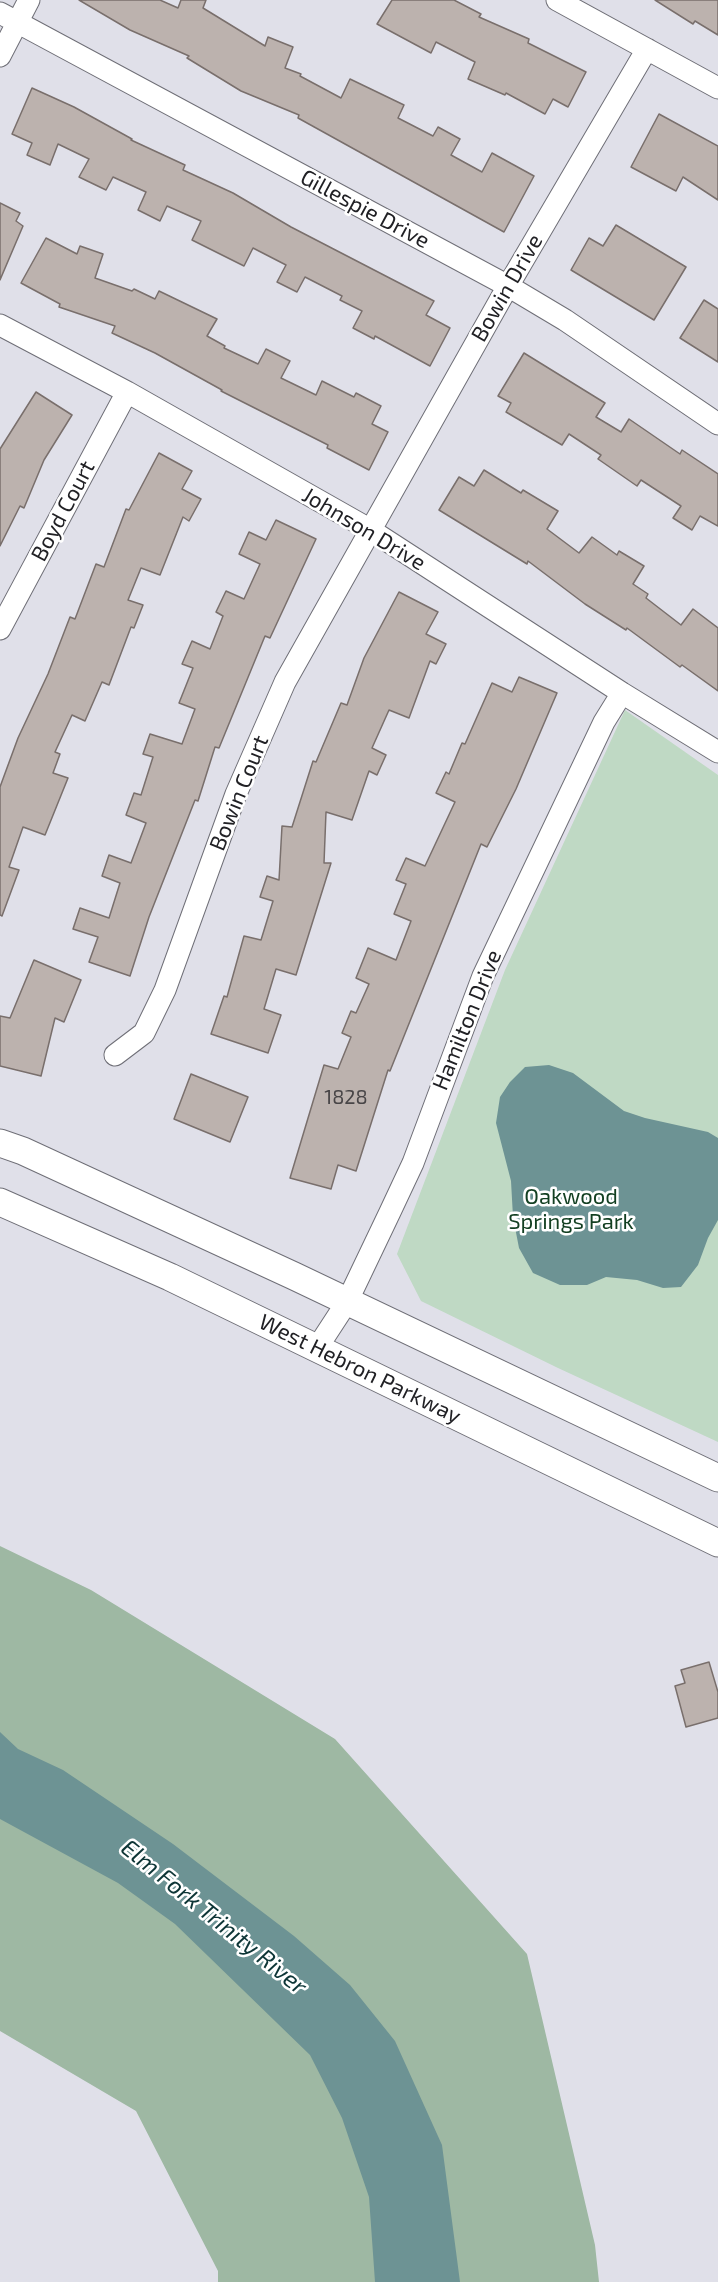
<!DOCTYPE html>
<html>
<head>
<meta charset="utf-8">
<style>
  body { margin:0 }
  canvas { display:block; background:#e0e0e9 }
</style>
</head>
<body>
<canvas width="718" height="2282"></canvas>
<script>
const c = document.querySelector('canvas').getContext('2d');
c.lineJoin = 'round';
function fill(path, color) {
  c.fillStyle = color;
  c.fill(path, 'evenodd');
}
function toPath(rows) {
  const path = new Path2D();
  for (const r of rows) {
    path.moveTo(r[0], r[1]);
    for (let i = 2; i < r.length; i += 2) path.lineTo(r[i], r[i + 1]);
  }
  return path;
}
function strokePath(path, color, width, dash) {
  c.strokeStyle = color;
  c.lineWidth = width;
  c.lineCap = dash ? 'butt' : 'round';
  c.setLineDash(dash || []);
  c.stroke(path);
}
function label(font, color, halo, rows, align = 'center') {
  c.font = font + ' "Exo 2",sans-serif';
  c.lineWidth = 5;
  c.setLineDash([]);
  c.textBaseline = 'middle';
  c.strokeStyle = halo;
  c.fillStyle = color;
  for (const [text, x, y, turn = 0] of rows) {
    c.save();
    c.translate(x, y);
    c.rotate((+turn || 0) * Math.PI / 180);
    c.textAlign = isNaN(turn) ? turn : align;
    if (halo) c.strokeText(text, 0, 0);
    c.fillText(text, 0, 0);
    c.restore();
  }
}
fill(toPath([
  [625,710,718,775,718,1442,558,1368,421,1301,397,1254,505,970]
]), '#bfd9c4');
fill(toPath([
  [0,1546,91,1590,335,1739,527,1954,595,2245,599,2282,218,2282,218,2271,136,2111,0,2031]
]), '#9eb8a3');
fill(toPath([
  [549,1065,573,1073,624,1111,645,1118,708,1132,718,1138,718,1220,708,1238,698,1265,681,1287,663,1288,637,1280,606,1277,587,1285,560,1285,533,1273,519,1248,513,1217,511,1181,496,1123,500,1097,510,1082,525,1067],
  [0,1732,18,1749,63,1770,173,1844,294,1936,350,1985,395,2041,442,2145,460,2282,375,2282,369,2197,342,2118,310,2055,175,1924,118,1883,0,1819]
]), '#6d9394');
const building = toPath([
  [79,0,160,0,178,8,181,0,206,0,203,8,265,46,268,37,293,47,285,68,301,74,300,76,341,98,350,79,404,105,398,118,433,136,438,127,460,139,451,155,482,172,492,153,534,176,504,232,298,118,299,115,241,91,187,58,189,56,130,30,79,0],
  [392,0,454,0,481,14,479,17,529,39,528,43,586,72,568,107,553,99,545,114,506,93,505,95,468,79,475,62,436,42,431,53,377,24,392,0],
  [655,0,718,0,718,35,695,21,693,24,655,0],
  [32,88,74,107,132,139,131,140,185,165,183,170,233,193,291,227,434,301,426,315,450,328,430,366,375,336,374,339,353,328,362,311,340,300,342,296,305,277,297,292,277,282,286,265,253,248,244,266,192,240,201,221,167,206,160,221,138,210,146,192,113,177,106,190,79,177,89,159,58,144,50,165,27,155,32,143,12,134,32,88],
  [659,114,718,146,718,200,683,177,676,191,631,167,659,114],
  [0,203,20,213,16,221,23,226,0,280,0,203],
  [616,225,686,267,654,320,571,270,589,238,603,246,616,225],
  [46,238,77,254,80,246,103,254,95,278,132,291,134,289,155,299,159,291,217,319,207,336,225,346,224,348,258,364,266,349,290,361,281,378,316,395,322,381,354,397,356,393,381,406,372,424,388,432,369,470,327,448,328,445,221,391,222,390,155,353,112,333,115,326,59,307,60,304,21,283,46,238],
  [704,300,718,309,718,362,680,338,704,300],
  [524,353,605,403,596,417,621,432,629,419,680,454,682,450,718,474,718,526,700,516,692,530,673,518,681,506,641,480,637,486,598,459,601,455,569,434,562,445,506,412,511,403,498,396,524,353],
  [36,392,72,415,44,460,24,508,20,506,0,546,0,449,36,392],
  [159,453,192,471,182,489,201,499,189,521,183,517,160,575,141,568,128,600,143,605,134,628,131,627,109,685,102,682,85,721,72,715,55,752,60,754,53,773,68,778,45,835,23,827,9,867,19,870,2,916,0,915,0,787,18,738,48,674,70,617,75,619,96,564,104,567,126,509,129,510,159,453],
  [484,470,521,493,523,490,558,511,547,529,579,553,592,537,617,555,619,551,644,566,633,584,648,594,646,598,681,625,693,609,718,628,718,691,682,665,680,667,627,628,626,630,585,604,528,561,527,564,439,510,459,477,474,486,484,470],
  [276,520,316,539,270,638,265,636,219,748,215,747,198,801,195,800,149,917,130,976,89,962,98,937,73,929,80,908,109,918,120,883,102,876,109,855,131,863,146,823,126,815,134,793,141,795,153,757,143,754,150,734,182,744,195,709,179,703,193,668,182,664,192,641,210,649,223,616,216,612,226,591,244,599,260,564,239,554,249,532,266,540,276,520],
  [399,592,438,612,426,634,446,644,436,664,430,661,409,718,389,710,372,748,386,755,377,775,369,771,352,820,326,812,324,863,331,863,296,975,276,969,264,1009,281,1015,268,1053,211,1034,224,996,227,997,244,936,261,940,273,901,260,897,267,876,279,880,282,826,292,827,313,761,316,762,341,703,347,705,364,658,399,592],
  [519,677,557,693,516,789,487,847,481,844,390,1071,388,1070,356,1171,338,1165,331,1189,290,1178,324,1065,338,1069,351,1037,342,1033,351,1011,356,1013,369,984,356,978,368,948,396,960,411,921,394,914,406,884,396,880,406,858,425,866,455,802,436,793,446,772,449,774,462,743,465,744,492,683,512,692,519,677],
  [34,960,81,980,64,1022,55,1018,41,1076,0,1066,0,1016,10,1018,34,960],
  [191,1074,248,1097,230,1142,174,1119,191,1074],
  [709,1662,718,1692,718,1718,686,1727,675,1686,685,1683,681,1670,709,1662]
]);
fill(building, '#bcb2ae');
strokePath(building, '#796f6c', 1.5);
const minor = toPath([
  [557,0,718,88],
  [0,13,508,286,565,320,718,424],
  [0,56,29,0],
  [0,325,127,392,369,529,622,693,718,752],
  [0,629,127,392],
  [115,1055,144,1033,165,990,236,794,285,682,508,286,647,49],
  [317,1348,347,1302,390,1212,413,1163,483,976,604,722,622,693]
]);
const major = toPath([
  [0,1143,23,1151,294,1276,718,1478],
  [0,1202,170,1277,718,1543]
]);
strokePath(minor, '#6f6f77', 23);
strokePath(major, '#6f6f77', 29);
strokePath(minor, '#fff', 21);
strokePath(major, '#fff', 27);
label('20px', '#484547', null, [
  ["1828",346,1097]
]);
label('22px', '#212125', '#fff', [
  ["Gillespie Drive",365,209,28],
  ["Bowin Drive",507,288,-60],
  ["Boyd Court",63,511,-62],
  ["Johnson Drive",364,529,31],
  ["Bowin Court",239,793,-68],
  ["Hamilton Drive",467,1020,-68],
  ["West Hebron Parkway",360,1369,26]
]);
label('22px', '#123f21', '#fff', [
  ["Oakwood",571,1197],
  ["Springs Park",571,1222]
]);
label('italic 24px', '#0d3536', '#fff', [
  ["Elm Fork Trinity River",214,1917,39]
]);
</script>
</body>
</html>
